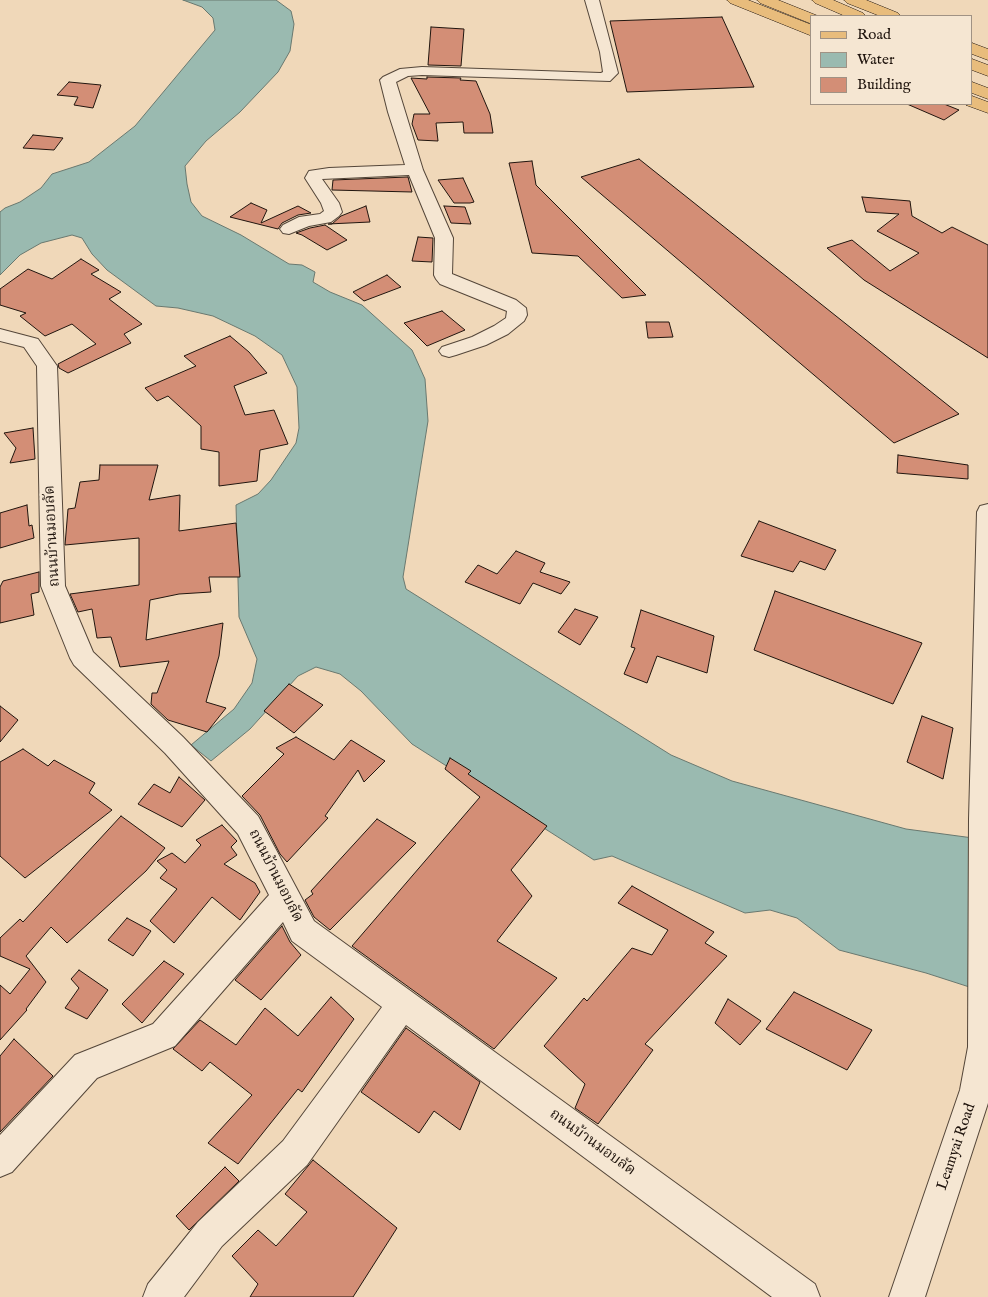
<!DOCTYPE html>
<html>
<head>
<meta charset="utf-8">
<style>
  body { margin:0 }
  #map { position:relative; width:988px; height:1297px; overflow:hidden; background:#f0d8b9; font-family:"IM FELL English",serif }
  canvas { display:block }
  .legend { position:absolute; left:810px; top:15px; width:162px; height:90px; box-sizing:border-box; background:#f5e6d2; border:1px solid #a09284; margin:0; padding:6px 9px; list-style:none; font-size:15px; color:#20150e }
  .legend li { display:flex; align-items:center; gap:10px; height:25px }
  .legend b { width:25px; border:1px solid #a09284 }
</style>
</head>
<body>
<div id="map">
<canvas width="988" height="1297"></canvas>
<ul class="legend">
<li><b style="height:6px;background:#e8bc7c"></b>Road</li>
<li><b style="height:14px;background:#9abab0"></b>Water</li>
<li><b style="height:14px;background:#d38e76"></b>Building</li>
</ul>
</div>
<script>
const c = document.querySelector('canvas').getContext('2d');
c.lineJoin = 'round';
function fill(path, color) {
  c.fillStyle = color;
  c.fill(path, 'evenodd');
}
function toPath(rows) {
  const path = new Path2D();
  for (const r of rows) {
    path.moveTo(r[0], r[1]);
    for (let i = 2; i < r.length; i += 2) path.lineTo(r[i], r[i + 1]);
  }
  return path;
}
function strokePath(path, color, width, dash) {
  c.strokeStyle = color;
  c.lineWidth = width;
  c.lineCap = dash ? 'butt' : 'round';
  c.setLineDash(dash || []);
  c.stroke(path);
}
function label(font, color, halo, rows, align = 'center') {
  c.font = font + ' "IM FELL English","Noto Serif Thai",serif';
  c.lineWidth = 4.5;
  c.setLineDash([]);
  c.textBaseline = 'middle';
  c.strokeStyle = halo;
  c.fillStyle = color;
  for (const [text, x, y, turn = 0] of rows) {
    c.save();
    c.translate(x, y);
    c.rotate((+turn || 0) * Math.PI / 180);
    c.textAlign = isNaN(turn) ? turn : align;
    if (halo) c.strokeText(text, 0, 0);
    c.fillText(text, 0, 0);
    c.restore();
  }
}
const water = toPath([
  [183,0,276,0,291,11,294,24,290,51,278,72,240,112,206,141,185,166,187,184,191,202,202,216,241,235,289,264,302,265,315,272,313,282,330,292,362,305,412,350,425,379,428,421,403,577,406,589,671,755,732,781,906,829,988,840,988,993,926,973,839,950,797,918,770,910,745,913,612,856,594,860,412,744,361,691,340,674,316,667,298,676,250,729,211,761,191,745,234,709,252,683,257,659,239,617,236,505,258,494,271,480,296,443,299,428,297,387,282,355,255,336,213,316,178,308,156,306,107,270,92,254,82,238,72,235,41,243,20,255,0,275,0,212,5,208,20,202,41,188,52,174,89,162,135,126,215,30,213,18,202,7,183,0]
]);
fill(water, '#9abab0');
strokePath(water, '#69786f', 1);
const building = toPath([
  [722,17,754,87,627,92,610,21,722,17],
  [431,27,464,29,461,66,428,65,431,27],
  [427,77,461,78,460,80,476,81,490,114,493,133,464,133,463,122,436,123,438,141,418,140,412,124,414,114,430,114,411,78,427,79,427,77],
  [69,82,101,85,93,108,74,105,78,97,57,95,69,82],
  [907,104,944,104,959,110,944,120,907,104],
  [33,135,63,138,54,150,23,148,33,135],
  [639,159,959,414,894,443,581,177,639,159],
  [532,161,536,185,646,295,622,298,578,256,532,253,509,163,532,161],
  [408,177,412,192,332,190,333,180,408,177],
  [463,178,474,202,470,203,454,203,438,180,463,178],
  [862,197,910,201,912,216,942,233,952,227,988,245,988,358,864,280,827,248,852,240,890,271,919,253,877,231,899,214,866,212,862,197],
  [251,203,267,210,261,223,298,206,311,213,298,215,282,223,278,229,230,217,251,203],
  [366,206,370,222,328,224,332,224,341,216,366,206],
  [444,206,465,207,471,224,451,223,444,206],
  [325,225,347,240,327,250,302,235,296,233,310,228,325,225],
  [418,237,433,238,432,262,412,261,418,237],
  [81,259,99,270,91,274,121,292,109,299,142,324,124,334,131,343,68,373,59,368,58,364,96,344,72,324,45,336,20,316,26,313,0,305,0,289,28,269,52,279,81,259],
  [387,275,401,287,364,301,353,292,387,275],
  [442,311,465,330,427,346,404,323,442,311],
  [646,322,669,322,673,337,648,338,646,322],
  [230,336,249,352,267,373,234,386,245,415,274,410,288,444,260,450,257,481,219,486,219,452,201,449,201,426,168,396,157,401,145,388,196,366,184,356,230,336],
  [33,428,35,459,10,463,16,448,4,433,33,428],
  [898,455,968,465,968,479,897,473,898,455],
  [100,465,158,465,149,500,180,495,179,531,236,523,240,577,209,577,211,592,179,594,150,600,146,640,223,623,219,656,206,702,226,708,207,732,168,720,151,704,152,693,157,693,169,661,120,667,111,637,97,638,92,609,78,612,70,594,139,585,139,538,65,545,68,509,75,508,80,482,99,480,100,465],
  [27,505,29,526,32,525,34,538,0,548,0,513,27,505],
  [759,521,836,550,825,570,800,561,793,572,741,556,759,521],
  [516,551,545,563,540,572,570,582,561,594,533,583,520,604,465,582,478,565,497,574,516,551],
  [39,572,39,592,31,594,34,615,0,623,0,587,3,581,39,572],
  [775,591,922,643,893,704,754,650,775,591],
  [575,609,598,617,580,645,558,632,575,609],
  [641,610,714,636,707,673,657,656,647,683,624,674,635,648,631,647,641,610],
  [289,684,323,705,294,733,264,711,289,684],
  [0,706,18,720,0,742,0,706],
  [922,716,953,728,943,779,907,762,922,716],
  [296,737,334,760,351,740,385,761,364,782,358,770,325,816,328,818,287,862,280,854,260,815,242,796,284,754,276,748,296,737],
  [23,749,48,766,54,760,95,783,89,793,112,810,25,878,0,856,0,762,23,749],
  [450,758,471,771,468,774,547,826,511,870,532,896,497,941,557,978,494,1049,352,946,480,797,445,769,450,758],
  [179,777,205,800,182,827,138,804,154,784,170,793,179,777],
  [121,816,165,848,146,871,67,943,51,927,26,956,46,982,26,1009,27,1010,0,1040,0,985,10,994,30,969,0,956,0,938,20,919,23,922,121,816],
  [377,819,416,843,330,930,314,917,305,900,313,894,311,891,377,819],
  [222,825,237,841,231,847,237,855,224,864,255,883,260,892,240,920,212,897,174,943,150,921,177,889,160,878,167,870,157,861,172,853,185,863,201,845,196,840,222,825],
  [632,886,714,932,705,943,727,956,645,1044,653,1050,598,1124,575,1108,585,1084,544,1046,584,998,587,1001,632,948,652,955,668,930,618,903,632,886],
  [127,918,151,931,133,956,108,940,127,918],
  [282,926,290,942,301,955,261,1000,235,980,282,926],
  [164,961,184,974,142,1023,122,1004,164,961],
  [79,970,108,990,87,1019,65,1008,79,988,71,979,79,970],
  [794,992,872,1030,847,1070,766,1029,794,992],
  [331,997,354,1019,302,1092,298,1089,238,1164,208,1143,252,1095,210,1062,202,1071,173,1049,200,1020,236,1045,265,1008,298,1036,331,997],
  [728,999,761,1021,740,1045,715,1023,728,999],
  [406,1028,480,1082,460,1130,434,1111,419,1133,361,1092,406,1028],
  [14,1039,53,1076,0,1132,0,1056,14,1039],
  [313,1160,397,1228,353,1297,250,1297,258,1284,232,1256,258,1230,276,1246,307,1212,285,1194,313,1160],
  [225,1167,239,1181,189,1230,176,1216,225,1167]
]);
fill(building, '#d38e76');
strokePath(building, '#20150e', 1);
const minor = toPath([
  [585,0,599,0,618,73,610,81,422,75,408,76,396,82,423,170,453,238,452,274,516,300,526,308,527,315,524,321,508,334,486,345,456,355,449,357,442,355,439,351,442,347,472,337,494,326,506,318,507,311,440,284,436,279,434,275,435,238,409,175,322,179,339,203,342,212,339,216,331,222,309,226,289,234,283,233,280,229,283,225,299,217,320,214,324,211,321,203,305,178,309,171,329,168,405,165,388,112,380,80,383,77,400,69,422,67,601,73,603,72,600,52,585,0],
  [0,329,38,339,57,366,65,586,93,652,183,737,258,816,314,921,815,1284,820,1297,772,1297,406,1025,307,1165,222,1246,184,1297,143,1297,148,1284,198,1222,283,1141,382,1007,292,941,283,922,175,1046,97,1078,12,1172,0,1177,0,1135,75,1055,153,1024,269,895,238,834,165,753,74,665,70,658,41,586,37,366,24,347,0,341,0,329],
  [988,504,988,1103,925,1297,889,1297,960,1090,968,1047,969,819,977,512,980,506,988,504]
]);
const major = toPath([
  [727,0,748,0,812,25,812,36,730,3,727,0],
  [844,0,866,0,898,13,901,16,880,16,847,3,844,0],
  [972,43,988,49,988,60,972,54,972,43],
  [972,96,988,102,988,113,966,105,972,104,972,96]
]);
const highway = toPath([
  [757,0,778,0,818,16,812,16,812,24,807,22,760,3,757,0],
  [812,0,833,0,863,13,866,16,845,16,815,3,812,0],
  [972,59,988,65,988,76,972,70,972,59],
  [972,82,988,88,988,99,972,93,972,82]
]);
strokePath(minor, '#544639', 2);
strokePath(major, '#20150e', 1);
strokePath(highway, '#20150e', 1);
fill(minor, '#f5e6d2');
fill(major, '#e8bc7c');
fill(highway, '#e8bc7c');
label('15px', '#20150e', '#f5e6d2', [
  ["ถนนบ้านมอบลัด",53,536,-93],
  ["ถนนบ้านมอบลัด",275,876,63],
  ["ถนนบ้านมอบลัด",592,1143,36],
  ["Leamyai Road",957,1147,-71]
]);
</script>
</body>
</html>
